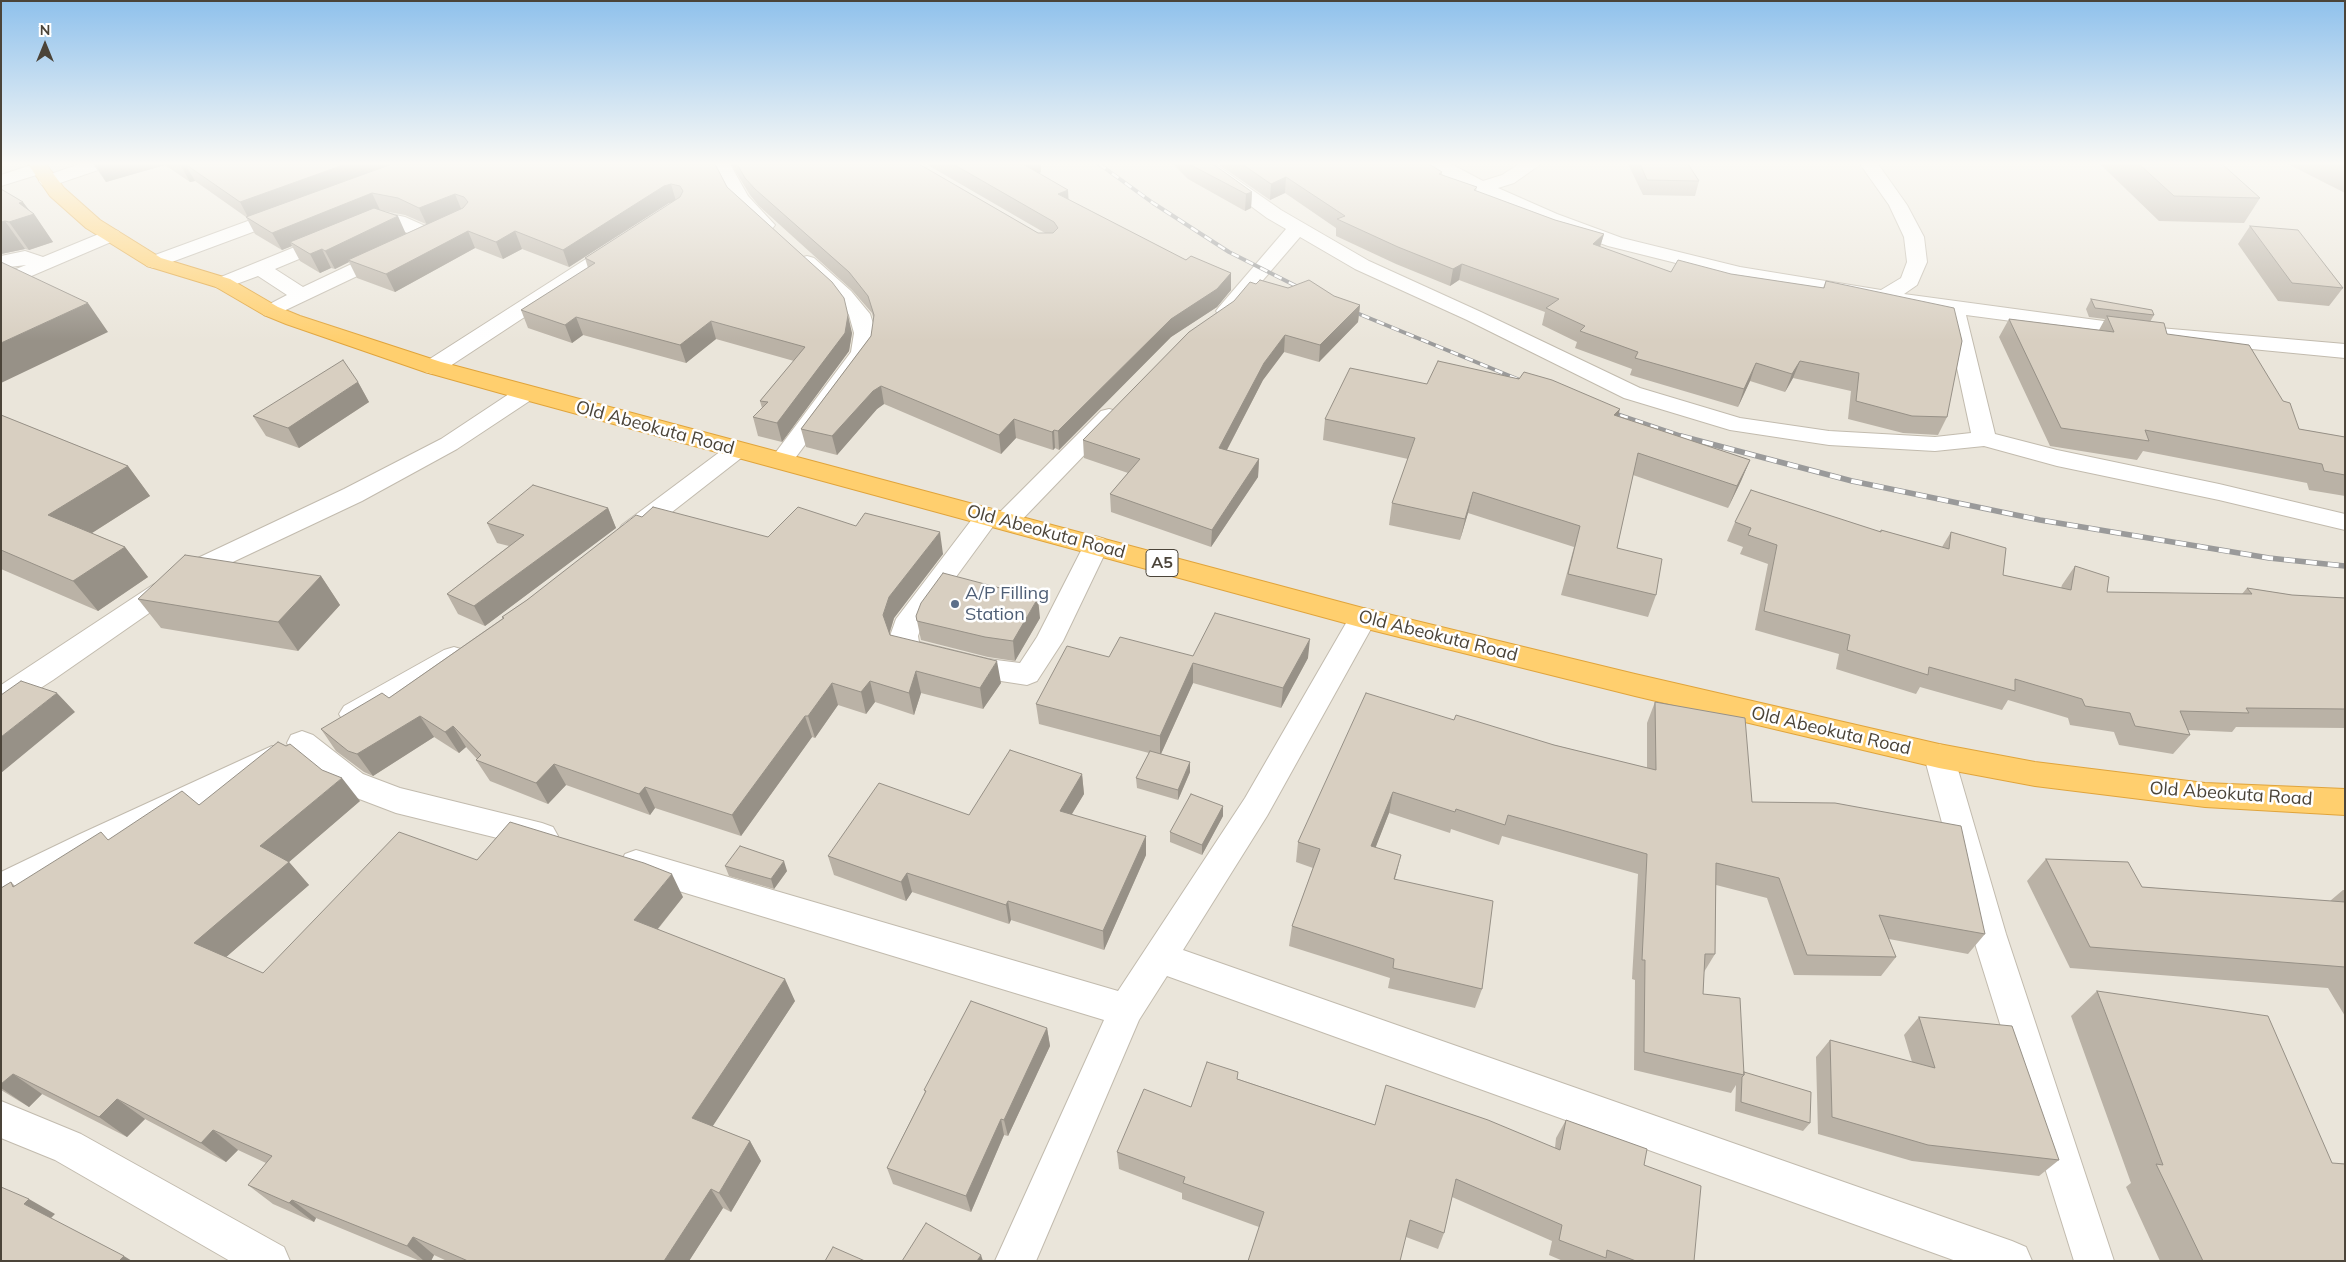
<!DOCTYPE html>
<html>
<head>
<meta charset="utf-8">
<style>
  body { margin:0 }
  #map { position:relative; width:2346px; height:1262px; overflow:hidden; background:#f6f3ec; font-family:Mulish,sans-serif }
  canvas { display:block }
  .frame { position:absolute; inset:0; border:2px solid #4b4439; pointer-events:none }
  .north { position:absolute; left:20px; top:20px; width:50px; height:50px; -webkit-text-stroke:4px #fff; paint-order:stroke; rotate:0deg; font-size:14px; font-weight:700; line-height:20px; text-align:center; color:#4b4439 }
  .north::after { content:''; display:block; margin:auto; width:18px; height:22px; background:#4b4439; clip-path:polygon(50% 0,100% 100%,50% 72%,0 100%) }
</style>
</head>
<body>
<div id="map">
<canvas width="2346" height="1262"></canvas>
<div class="frame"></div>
<div class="north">N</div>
</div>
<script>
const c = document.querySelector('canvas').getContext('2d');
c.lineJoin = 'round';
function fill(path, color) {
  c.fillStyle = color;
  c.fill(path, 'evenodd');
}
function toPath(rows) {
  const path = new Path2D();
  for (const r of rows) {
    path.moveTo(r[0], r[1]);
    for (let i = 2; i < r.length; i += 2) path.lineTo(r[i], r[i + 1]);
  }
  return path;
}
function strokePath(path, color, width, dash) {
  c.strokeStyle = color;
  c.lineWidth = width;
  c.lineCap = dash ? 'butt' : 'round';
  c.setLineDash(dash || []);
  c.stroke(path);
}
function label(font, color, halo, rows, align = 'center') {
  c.font = font + ' Mulish,sans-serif';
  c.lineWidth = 5;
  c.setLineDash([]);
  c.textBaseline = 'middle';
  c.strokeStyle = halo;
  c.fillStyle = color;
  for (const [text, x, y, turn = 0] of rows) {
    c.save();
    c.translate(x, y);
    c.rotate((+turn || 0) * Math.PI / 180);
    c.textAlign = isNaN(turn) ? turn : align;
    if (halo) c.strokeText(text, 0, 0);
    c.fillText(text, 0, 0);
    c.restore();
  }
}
fill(toPath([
  [1,164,2345,164,2345,1261,1,1261]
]), '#eae5da');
const minor = toPath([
  [34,164,46,164,49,168,46,172,1,186,1,175,34,164],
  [80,164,107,164,104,168,54,185,42,185,39,181,42,177,80,164],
  [712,164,730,164,748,196,775,225,772,229,758,229,733,203,712,164],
  [1194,164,1215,164,1281,210,1369,261,1481,312,1640,388,1740,418,1829,431,1935,437,1971,433,1945,312,1740,279,1608,246,1543,222,1475,192,1431,168,1428,164,1451,164,1483,181,1502,175,1519,164,1541,164,1514,183,1498,188,1557,214,1622,238,1740,267,1881,290,1901,278,1907,262,1904,237,1889,205,1860,164,1878,164,1907,205,1924,237,1927,262,1917,285,1904,294,2148,327,2345,344,2345,358,2148,339,1966,315,1995,434,2057,450,2219,484,2345,514,2345,530,2219,500,2057,466,1984,446,1935,451,1829,445,1730,430,1624,398,1467,320,1355,269,1300,237,1233,315,1226,317,1219,315,1216,311,1219,307,1286,229,1267,218,1194,164],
  [286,207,293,209,295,213,293,217,161,266,154,268,147,266,144,262,147,258,286,207],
  [381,212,405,217,434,230,437,234,434,238,427,240,383,224,275,269,303,287,379,251,393,251,396,255,393,259,271,317,264,315,261,311,264,307,287,295,258,276,223,289,216,287,213,283,216,279,381,212],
  [111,229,118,231,121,235,118,239,1,289,1,275,26,265,1,268,1,256,25,251,43,257,111,229],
  [618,241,625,243,628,247,625,251,441,372,433,374,425,372,422,367,425,362,611,243,618,241],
  [807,256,814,258,851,291,870,314,876,333,873,353,870,358,790,465,782,468,774,465,770,460,851,352,854,333,849,315,837,299,797,262,800,258,807,256],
  [526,386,534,388,537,393,534,398,457,449,362,501,201,577,53,680,11,707,1,710,1,685,183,565,344,489,441,439,518,388,526,386],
  [1109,409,1117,411,1121,416,1117,421,1014,528,1005,530,994,525,923,622,918,636,919,642,988,659,1020,663,1037,637,1087,539,1096,536,1105,539,1109,545,1063,641,1037,681,1027,685,988,679,897,656,890,636,896,619,979,510,988,508,997,510,999,513,1101,411,1109,409],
  [737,443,745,445,749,450,745,455,640,537,631,539,622,537,618,531,622,525,729,445,737,443],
  [1363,608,1373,611,1377,618,1267,816,1183,950,2012,1241,2026,1247,2032,1261,1956,1261,1167,976,1139,1020,1036,1261,995,1261,1104,1020,636,878,625,874,620,864,625,854,636,850,1118,991,1245,798,1353,611,1363,608],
  [454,647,464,650,468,657,464,664,364,722,354,725,344,722,339,714,344,706,444,650,454,647],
  [302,731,313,735,363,774,400,788,542,823,553,827,558,836,553,845,542,849,396,813,341,792,291,751,287,743,291,735,302,731],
  [1939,744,1950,748,1954,756,2006,934,2114,1261,2074,1261,1972,934,1924,756,1928,748,1939,744],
  [272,746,283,750,287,758,283,766,1,902,1,872,80,834,272,746],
  [1,1101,81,1134,284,1247,290,1261,230,1261,55,1160,1,1138,1,1101]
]);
const highway = toPath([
  [28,164,46,164,64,188,100,220,161,258,230,279,278,307,300,316,441,362,1363,608,1635,674,1939,744,2035,762,2205,783,2345,789,2345,815,2205,807,2035,786,1939,768,1635,696,1363,628,518,398,425,372,286,324,264,315,216,287,147,266,86,228,50,196,28,164]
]);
strokePath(minor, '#c2bbae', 2);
strokePath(highway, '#e0a43c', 2);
fill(minor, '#fff');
fill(highway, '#ffcf6e');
const railFar1 = toPath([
  [1099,164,1153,203,1229,252,1308,292],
  [1347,309,1527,383],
  [1605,410,1685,437]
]);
const rail = toPath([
  [1681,436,1852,481,2040,520,2269,558,2345,566]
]);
strokePath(railFar1, '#9a9a9a', 4);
strokePath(rail, '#9a9a9a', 5.5);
strokePath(railFar1, '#fff', 2.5, [8]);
strokePath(rail, '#fff', 4, [11]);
fill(toPath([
  [93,164,715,164,727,187,852,333,849,351,782,442,758,436,753,417,762,408,760,401,794,361,716,339,686,363,583,335,572,343,528,328,521,310,588,268,585,258,672,203,669,203,569,267,522,249,503,259,475,248,395,292,357,278,349,262,335,269,331,268,320,273,300,261,292,246,282,250,255,234,246,217,195,181,190,182,165,165,106,182],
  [383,211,405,215,426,224,406,234],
  [731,164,919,164,1038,233,1045,233,926,164,1041,164,1041,172,1039,173,1068,190,1068,199,1231,290,1217,307,1171,337,1059,450,1055,448,1053,450,1016,438,1001,454,884,404,877,409,837,455,806,447,801,429,871,336,874,320,872,313,852,290,759,206,750,195],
  [1173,164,1213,164,1252,192,1251,208,1245,211,1188,179],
  [1218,164,1429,164,1442,172,1442,175,1477,187,1476,191,1555,220,1604,234,1600,247,1671,272,1731,274,1823,288,1826,281,1947,417,1938,435,1903,433,1848,419,1851,391,1793,378,1785,392,1750,381,1738,407,1630,375,1632,369,1575,348,1577,342,1542,325,1545,312,1459,280,1450,286,1396,264,1336,236,1336,228,1285,193,1270,200],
  [1628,164,1688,164,1699,181,1695,196,1643,195],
  [2100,164,2222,164,2260,198,2244,223,2159,221],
  [2288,164,2345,164,2345,193],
  [1,189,34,214,53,242,29,250,25,249,1,254],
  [2250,226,2343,288,2329,306,2278,301,2238,244],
  [1256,284,1288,288,1360,305,1358,322,1319,362,1284,352,1263,380,1227,450,1259,459,1258,477,1211,547,1111,512,1110,494,1128,473,1084,458,1083,440],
  [2091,299,2154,315,2150,322,2299,429,2345,437,2345,496,2309,490,2307,483,2143,451,2137,460,2050,446,1999,337,2009,319,2099,330,2105,319,2089,317,2086,309],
  [358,382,369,402,299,448,266,436,253,416],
  [1427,384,1618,416,1750,460,1741,481,1728,508,1633,475,1617,548,1656,595,1648,617,1561,595,1574,547,1468,513,1460,540,1389,525,1392,503,1408,459,1323,440,1325,419],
  [1,415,128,466,150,496,92,533,125,547,148,577,98,611,1,569],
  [608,508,616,528,485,626,458,614,447,594,509,546,497,543,487,523],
  [642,517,768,537,856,526,943,554,894,618,890,633,890,635,1001,683,983,709,921,693,914,715,875,702,866,714,838,705,815,738,812,737,741,836,655,808,650,815,566,785,548,804,490,781,476,760,477,759,466,747,459,753,434,737,373,776,364,772,336,751,321,729,389,698,503,618,502,617,527,600],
  [1735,522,1880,532,1881,530,1942,547,1951,532,2003,575,2061,588,2062,585,2075,566,2107,592,2242,594,2247,588,2292,595,2345,598,2345,728,2236,727,2232,732,2188,730,2190,735,2173,754,2119,745,2114,732,2070,725,2068,718,2008,700,2002,710,1920,687,1916,694,1836,669,1839,654,1755,630,1768,564,1740,554,1743,547,1727,541],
  [321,576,340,605,298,651,161,628,138,599],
  [916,616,1040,618,1015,661,988,657,921,640],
  [1193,656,1308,658,1281,708,1193,683,1161,754,1190,762,1190,772,1178,800,1137,788,1136,778,1149,753,1039,724,1036,704,1109,657],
  [1655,702,1752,802,1985,934,1968,954,1889,939,1896,957,1881,976,1794,975,1767,898,1716,885,1715,954,1704,972,1703,994,1744,1072,1810,1123,1803,1131,1735,1111,1736,1085,1731,1093,1634,1070,1635,980,1632,979,1638,874,1502,836,1499,845,1451,829,1450,833,1389,813,1375,848,1395,879,1482,989,1475,1008,1388,988,1390,978,1289,946,1292,926,1313,868,1296,862,1298,842,1454,720,1647,768,1647,723],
  [1082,774,1084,794,1072,814,1146,855,1104,950,1011,920,1009,924,912,892,906,901,834,875,828,856,969,815],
  [360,801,289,862,309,885,226,957,263,973,477,860,683,897,658,929,795,1001,712,1126,750,1141,761,1161,731,1212,723,1208,689,1261,447,1261,434,1255,431,1261,420,1261,316,1218,314,1222,273,1204,248,1185,266,1163,238,1150,226,1162,145,1119,127,1137,42,1094,29,1107,1,1090,1,888,11,882,15,886,109,840,199,805],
  [1223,806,1223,816,1202,855,1170,842,1170,832],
  [2046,859,2142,887,2330,901,2343,890,2345,890,2345,1016,2328,988,2070,968,2027,881],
  [725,866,787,871,774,889,729,876],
  [2097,991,2345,1261,2160,1261,2126,1187,2131,1183,2071,1016],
  [1919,1017,2059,1160,2039,1176,1912,1161,1818,1134,1816,1057,1830,1040,1912,1062,1904,1035],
  [1047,1028,1050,1046,1008,1136,1004,1135,971,1212,893,1184,887,1168,925,1092,924,1090],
  [1238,1079,1375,1125,1555,1148,1556,1138,1566,1120,1644,1165,1694,1261,1563,1261,1549,1255,1552,1241,1452,1197,1444,1233,1438,1249,1406,1237,1259,1227,1182,1199,1182,1193,1119,1169,1117,1152]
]), '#bab2a6');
fill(toPath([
  [101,164,164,164,165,165,106,182,96,166],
  [185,164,195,181,190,182,181,166],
  [346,164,400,164,249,219,240,202],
  [1022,164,1041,164,1041,172,1024,180],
  [1286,177,1285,193,1270,200,1271,184],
  [671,184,676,201,669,203,569,267,563,250,664,186],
  [1068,190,1069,207,1058,194],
  [1252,192,1251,208,1245,211,1246,194],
  [372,193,380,210,290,242,292,246,282,250,272,233],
  [455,194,462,211,427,225,419,208],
  [23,202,32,214,34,214,53,242,29,250,9,222,19,203],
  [398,216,406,234,348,260,349,262,335,269,325,251],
  [5,221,25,249,1,254,1,222],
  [468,231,475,248,395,292,386,274],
  [515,231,522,249,503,259,496,242],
  [1604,234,1599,250,1593,244],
  [322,249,331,268,320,273,310,254],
  [1462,264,1459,280,1450,286,1453,269],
  [1231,273,1231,290,1217,307,1171,337,1059,450,1058,431,1171,319],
  [88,303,108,332,1,383,1,343],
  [1360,305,1358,322,1319,362,1320,345],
  [848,315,852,333,849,351,782,442,777,423],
  [576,317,583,335,572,343,565,325],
  [711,321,716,339,686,363,680,345],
  [1285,335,1284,352,1263,380,1219,465,1219,448,1264,363],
  [1800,361,1793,378,1785,392,1792,374],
  [1756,363,1750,381,1738,407,1744,389],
  [358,382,369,402,299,448,288,428],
  [881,386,884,404,877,409,837,455,832,436,873,391],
  [1620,409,1614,430,1614,415],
  [1014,419,1016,438,1001,454,999,435],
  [1054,430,1055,448,1053,450,1052,432],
  [1259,459,1258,477,1211,547,1212,530],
  [1750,460,1741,481,1728,508,1737,486],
  [128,466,150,496,73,545,48,515],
  [1473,492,1468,513,1460,540,1465,519],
  [608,508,616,528,485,626,474,606],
  [940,532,943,554,894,618,888,637,883,615,889,597],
  [125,547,148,577,98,611,73,581],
  [321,576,340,605,298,651,278,622],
  [1038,598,1040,618,1015,661,1013,641],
  [1310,639,1308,658,1281,708,1283,688],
  [997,661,1001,683,983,709,980,688],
  [1193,663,1193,683,1160,756,1160,736],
  [916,671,921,693,914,715,909,693],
  [870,681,875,702,866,714,861,692],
  [832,683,838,705,815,738,808,716],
  [57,693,75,712,1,773,1,737],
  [420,716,434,737,373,776,357,754],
  [805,716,812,737,741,836,732,815],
  [453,726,466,747,459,753,445,732],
  [1190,762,1190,772,1178,800,1178,790],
  [554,764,566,785,548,804,536,783],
  [1082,774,1084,794,1062,830,1060,811],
  [342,778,360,801,289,862,309,885,217,965,194,943,260,846],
  [645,787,655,808,650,815,639,794],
  [1393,792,1389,813,1368,867,1371,846],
  [1223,806,1223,816,1202,855,1202,845],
  [1146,836,1146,855,1104,950,1103,931],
  [1401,855,1396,875,1389,899,1394,879],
  [784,861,787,871,774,889,771,879],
  [907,873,912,892,906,901,901,882],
  [672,874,683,897,647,942,634,920],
  [1008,901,1011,920,1009,924,1006,905],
  [785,979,795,1001,705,1138,692,1118],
  [1047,1028,1050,1046,1008,1136,1004,1120],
  [13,1074,42,1094,29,1107,1,1088,1,1084],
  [117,1099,145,1119,127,1137,99,1117],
  [1001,1119,1004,1135,971,1212,966,1196],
  [213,1130,238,1150,226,1162,201,1143],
  [750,1141,761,1161,731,1212,719,1193],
  [711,1189,723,1208,689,1261,664,1261],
  [29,1199,55,1214,50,1219,24,1204],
  [292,1200,316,1218,314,1222,289,1203],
  [413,1237,434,1255,431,1261,424,1261,407,1246],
  [981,1255,983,1261,977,1261],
  [124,1256,132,1261,119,1261]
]), '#979187');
const building = toPath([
  [185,164,346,164,240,202,185,164],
  [392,164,715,164,727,187,832,282,844,298,848,315,845,333,777,423,753,417,768,402,760,401,805,347,711,321,680,345,576,317,565,325,521,310,595,263,585,258,680,197,683,191,680,186,671,184,664,186,563,250,515,231,496,242,468,231,386,274,348,260,463,208,468,202,464,197,455,194,419,208,398,198,372,193,272,233,246,217,392,164],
  [737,164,919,164,1038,233,1053,233,1058,228,1054,222,953,164,1023,164,1068,190,1058,194,1186,260,1191,256,1231,273,1217,289,1171,319,1058,431,1054,430,1052,432,1014,419,999,435,881,386,873,391,832,436,801,429,871,336,874,315,868,296,849,272,755,189,745,178,737,164],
  [1189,164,1213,164,1252,192,1246,194,1189,164],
  [1242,164,1429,164,1442,172,1439,174,1477,187,1474,190,1555,220,1604,234,1593,244,1671,272,1678,260,1731,274,1824,288,1826,281,1954,308,1962,341,1947,417,1912,416,1856,401,1859,373,1800,361,1792,374,1756,363,1744,389,1635,358,1638,352,1580,331,1585,326,1546,308,1559,299,1462,264,1453,269,1398,247,1337,219,1345,216,1286,177,1271,184,1242,164],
  [1640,164,1688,164,1699,181,1647,180,1640,164],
  [2139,164,2222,164,2260,198,2174,196,2139,164],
  [1,189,23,202,19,203,34,214,9,222,5,221,1,222,1,189],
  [374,208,398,216,325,251,322,249,310,254,290,242,374,208],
  [2250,226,2298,230,2343,288,2292,283,2250,226],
  [1,262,88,303,1,343,1,262],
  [1260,280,1288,288,1309,280,1334,296,1360,305,1320,345,1285,335,1264,363,1219,448,1259,459,1212,530,1110,494,1140,459,1083,440,1189,332,1234,301,1250,282,1256,284,1260,280],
  [2091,299,2152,310,2154,315,2095,308,2091,299],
  [2107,316,2164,323,2167,334,2249,345,2283,401,2290,403,2299,429,2345,437,2345,475,2324,471,2322,464,2145,430,2149,441,2061,428,2009,319,2114,332,2107,316],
  [343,360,358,382,288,428,253,416,343,360],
  [1438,361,1519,379,1524,372,1552,380,1620,409,1614,415,1750,460,1737,486,1638,453,1617,548,1662,559,1656,595,1568,574,1580,526,1473,492,1465,519,1392,503,1415,438,1325,419,1350,368,1427,384,1438,361],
  [1,415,128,466,48,515,125,547,73,581,1,550,1,415],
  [533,485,608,508,474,606,447,594,524,535,487,523,533,485],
  [1751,490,1881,532,1881,530,1949,549,1951,532,2006,548,2003,575,2071,590,2075,566,2109,577,2107,592,2252,594,2247,588,2292,595,2345,598,2345,709,2246,708,2249,713,2180,711,2190,735,2135,726,2130,713,2085,706,2082,699,2015,679,2015,691,1929,667,1928,675,1847,650,1850,635,1764,611,1777,545,1748,535,1751,528,1735,522,1751,490],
  [653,507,768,537,798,507,856,526,865,513,940,532,889,597,883,615,890,635,997,661,980,688,916,671,909,693,870,681,861,692,832,683,808,716,805,716,732,815,645,787,639,794,554,764,536,783,476,760,481,755,453,726,445,732,420,716,357,754,348,751,321,729,382,693,389,698,504,618,502,617,527,600,636,515,642,517,653,507],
  [185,555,321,576,278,622,138,599,185,555],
  [943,573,1038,598,1013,641,985,637,917,621,916,616,921,603,943,573],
  [1215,613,1310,639,1283,688,1193,663,1160,736,1036,704,1067,646,1109,657,1120,637,1193,656,1215,613],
  [21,681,57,693,1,737,1,695,21,681],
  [1366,693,1454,720,1456,715,1554,745,1656,770,1655,702,1745,718,1752,802,1835,803,1961,826,1985,934,1879,915,1896,957,1807,955,1779,878,1716,863,1715,954,1705,954,1703,994,1740,998,1744,1075,1644,1052,1645,960,1642,960,1647,854,1508,815,1505,825,1456,809,1455,812,1393,792,1371,846,1401,855,1394,879,1493,901,1482,989,1393,968,1394,959,1292,926,1320,849,1298,842,1366,693],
  [278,742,286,746,290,744,322,770,342,778,260,846,289,862,194,943,263,973,399,832,477,860,510,822,644,863,672,874,634,920,785,979,692,1118,750,1141,719,1193,711,1189,664,1261,468,1261,413,1237,407,1246,292,1200,289,1203,248,1185,272,1156,213,1130,201,1143,117,1099,99,1117,13,1074,1,1084,1,888,11,882,13,887,101,832,108,840,182,791,199,805,278,742],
  [1010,750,1082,774,1060,811,1146,836,1103,931,1008,901,1006,905,907,873,901,882,828,856,879,783,969,815,1010,750],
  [1150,751,1190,762,1178,790,1136,778,1150,751],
  [1191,794,1223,806,1202,845,1170,832,1191,794],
  [740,846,784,861,771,879,725,866,740,846],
  [2046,859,2128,862,2142,887,2345,902,2345,967,2090,947,2046,859],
  [2097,991,2268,1016,2332,1163,2345,1164,2345,1261,2203,1261,2156,1164,2163,1165,2097,991],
  [971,1001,1047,1028,1004,1120,1001,1119,966,1196,887,1168,926,1091,924,1090,971,1001],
  [1919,1017,2012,1026,2059,1160,1928,1145,1832,1117,1830,1040,1935,1068,1919,1017],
  [1207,1062,1238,1072,1237,1079,1375,1125,1386,1085,1488,1120,1560,1150,1566,1120,1647,1149,1644,1165,1701,1186,1694,1261,1636,1261,1607,1250,1606,1258,1559,1240,1562,1225,1456,1179,1444,1233,1410,1220,1400,1261,1248,1261,1264,1212,1183,1183,1185,1177,1117,1152,1144,1089,1191,1107,1207,1062],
  [1744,1072,1811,1092,1810,1123,1741,1102,1742,1077,1744,1075,1744,1072],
  [1,1187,29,1199,24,1204,124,1256,119,1261,1,1261,1,1187],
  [926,1223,981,1255,977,1261,902,1261,926,1223],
  [833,1247,865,1261,825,1261,833,1247]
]);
fill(building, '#d8cfc1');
strokePath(building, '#979187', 1);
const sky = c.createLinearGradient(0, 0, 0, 341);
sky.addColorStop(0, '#8fc1ec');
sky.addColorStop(0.48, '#fbfaf6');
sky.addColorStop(1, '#fbfaf600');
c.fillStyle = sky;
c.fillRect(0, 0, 2346, 341);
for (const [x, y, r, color] of [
  [955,604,5,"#5c6f8a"]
]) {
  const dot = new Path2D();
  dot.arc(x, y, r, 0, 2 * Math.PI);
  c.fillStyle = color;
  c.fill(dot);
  strokePath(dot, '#fff', 2);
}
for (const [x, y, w] of [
  [1162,563,32]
]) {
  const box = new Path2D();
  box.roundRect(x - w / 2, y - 13.5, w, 27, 4);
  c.fillStyle = '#fff';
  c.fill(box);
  strokePath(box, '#4b4439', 1);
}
label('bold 16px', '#4b4439', null, [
  ["A5",1162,563]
]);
label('18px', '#4b4439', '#fff', [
  ["Old Abeokuta Road",655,428,15],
  ["Old Abeokuta Road",1046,532,15],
  ["Old Abeokuta Road",1438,636,14],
  ["Old Abeokuta Road",1831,731,13],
  ["Old Abeokuta Road",2231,794,4]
]);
label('18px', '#4e5e75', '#fff', [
  ["A/P Filling",965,594],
  ["Station",965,615]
], 'left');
</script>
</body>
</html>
